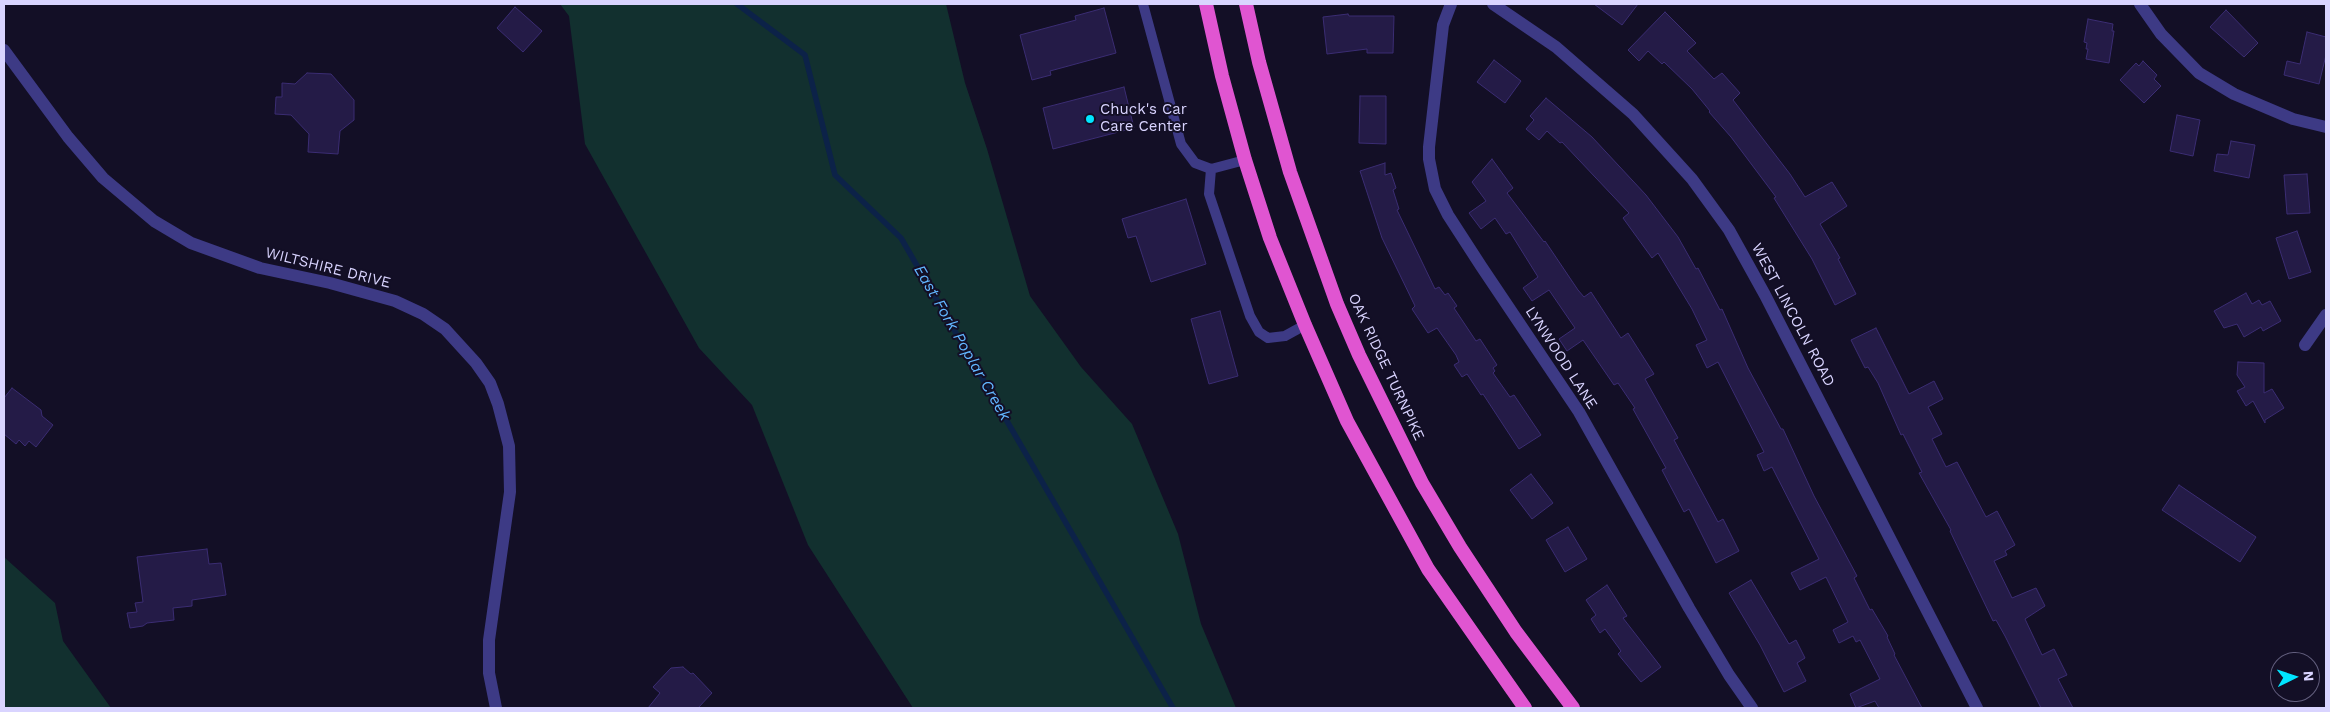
<!DOCTYPE html>
<html>
<head>
<meta charset="utf-8">
<style>
  body { margin:0 }
  #map { position:relative; width:2330px; height:712px; overflow:hidden; background:#130f26; font-family:"Work Sans",sans-serif }
  canvas { display:block }
  .frame { position:absolute; inset:0; border:5px solid #d9d4ff; pointer-events:none }
  .north { position:absolute; left:2270px; top:652px; width:50px; height:50px; box-sizing:border-box; background:#130f26; border:1px solid #625e7d; border-radius:50%; rotate:86deg; font-size:14px; font-weight:700; line-height:20px; text-align:center; color:#d9d4ff }
  .north::after { content:''; display:block; margin:auto; width:18px; height:22px; background:#00e5ff; clip-path:polygon(50% 0,100% 100%,50% 72%,0 100%) }
</style>
</head>
<body>
<div id="map">
<canvas width="2330" height="712"></canvas>
<div class="frame"></div>
<div class="north">N</div>
</div>
<script>
const c = document.querySelector('canvas').getContext('2d');
c.lineJoin = 'round';
function fill(path, color) {
  c.fillStyle = color;
  c.fill(path, 'evenodd');
}
function toPath(rows) {
  const path = new Path2D();
  for (const r of rows) {
    path.moveTo(r[0], r[1]);
    for (let i = 2; i < r.length; i += 2) path.lineTo(r[i], r[i + 1]);
  }
  return path;
}
function strokePath(path, color, width, dash) {
  c.strokeStyle = color;
  c.lineWidth = width;
  c.lineCap = dash ? 'butt' : 'round';
  c.setLineDash(dash || []);
  c.stroke(path);
}
function label(font, color, halo, rows, align = 'center') {
  c.font = font + ' "Work Sans",sans-serif';
  c.lineWidth = 4;
  c.setLineDash([]);
  c.textBaseline = 'middle';
  c.strokeStyle = halo;
  c.fillStyle = color;
  for (const [text, x, y, turn = 0] of rows) {
    c.save();
    c.translate(x, y);
    c.rotate((+turn || 0) * Math.PI / 180);
    c.textAlign = isNaN(turn) ? turn : align;
    if (halo) c.strokeText(text, 0, 0);
    c.fillText(text, 0, 0);
    c.restore();
  }
}
fill(toPath([
  [560,4,946,4,965,83,987,149,1030,296,1081,367,1132,424,1178,534,1201,624,1236,708,913,708,808,545,752,405,699,348,585,144,569,16],
  [4,557,55,603,63,641,111,708,4,708]
]), '#12302f');
strokePath(toPath([
  [737,4,805,55,835,175,901,238,1173,708]
]), '#0c2248', 5.5);
const building = toPath([
  [1594,4,1638,4,1622,25,1594,4],
  [515,7,542,31,523,52,497,28,515,7],
  [1104,8,1116,53,1050,71,1051,75,1032,80,1020,35,1076,20,1075,16,1104,8],
  [2226,10,2258,43,2244,57,2210,27,2226,10],
  [1665,12,1696,43,1687,51,1714,79,1722,73,1740,93,1733,100,1790,174,1805,197,1832,182,1847,206,1820,224,1840,258,1838,259,1856,294,1835,305,1812,259,1774,198,1776,197,1731,137,1709,112,1710,111,1692,89,1664,62,1662,64,1648,51,1639,61,1628,50,1665,12],
  [1348,14,1349,16,1394,16,1393,53,1367,53,1367,49,1327,54,1323,17,1348,14],
  [2088,19,2113,24,2112,31,2114,31,2109,63,2086,59,2088,49,2086,49,2087,43,2084,42,2088,19],
  [2307,32,2326,37,2326,55,2319,84,2284,75,2287,61,2300,64,2307,32],
  [1494,60,1521,81,1505,103,1477,82,1494,60],
  [2143,61,2157,75,2154,79,2161,86,2144,103,2120,80,2136,63,2139,66,2143,61],
  [307,73,331,74,354,100,354,120,340,131,338,154,308,152,309,134,291,115,275,114,276,97,282,97,282,83,295,84,307,73],
  [1124,87,1134,128,1053,149,1043,108,1124,87],
  [1360,96,1386,96,1386,144,1359,143,1360,96],
  [1546,98,1592,137,1646,195,1678,237,1696,269,1698,268,1720,310,1722,309,1748,368,1781,429,1783,429,1814,496,1857,576,1854,578,1870,610,1872,609,1888,636,1887,637,1895,654,1894,655,1922,708,1879,708,1875,701,1856,708,1850,694,1880,679,1860,640,1856,642,1853,636,1839,643,1833,630,1848,622,1826,577,1800,590,1791,573,1819,559,1772,467,1764,471,1757,455,1764,452,1718,362,1707,368,1696,345,1707,340,1692,309,1658,253,1652,258,1623,218,1629,213,1562,142,1560,143,1547,131,1539,140,1526,129,1534,120,1530,116,1546,98],
  [2177,115,2200,120,2193,156,2170,151,2177,115],
  [2231,141,2255,145,2249,178,2214,171,2217,154,2228,155,2231,141],
  [1492,159,1513,188,1507,193,1544,242,1545,241,1578,290,1584,297,1591,292,1621,338,1628,333,1654,374,1645,379,1678,438,1674,440,1718,522,1723,519,1739,551,1716,563,1689,509,1684,512,1662,470,1666,468,1633,409,1635,408,1618,383,1614,385,1583,340,1567,351,1559,339,1575,328,1549,290,1532,301,1523,288,1538,277,1510,232,1506,234,1495,218,1481,229,1469,213,1486,201,1472,182,1492,159],
  [1385,163,1385,175,1391,173,1396,188,1393,190,1399,209,1397,210,1435,289,1439,287,1445,295,1448,293,1457,306,1454,308,1476,341,1480,339,1497,365,1493,368,1495,371,1493,373,1510,397,1514,395,1541,435,1519,449,1483,394,1481,395,1467,374,1462,377,1454,365,1459,362,1456,355,1437,328,1428,333,1412,309,1415,306,1382,238,1360,171,1385,163],
  [2307,174,2310,213,2287,214,2284,175,2307,174],
  [1186,199,1206,264,1151,282,1136,236,1128,238,1122,219,1186,199],
  [2297,231,2311,272,2289,279,2276,238,2297,231],
  [2246,293,2252,304,2259,300,2262,305,2270,301,2281,321,2263,331,2261,327,2244,337,2237,324,2224,328,2214,311,2246,293],
  [1220,311,1238,376,1209,384,1191,319,1220,311],
  [1876,328,1909,394,1934,381,1943,399,1928,407,1942,434,1932,439,1946,467,1957,462,1986,517,1997,511,2015,545,2005,551,2007,555,1994,561,2012,598,2036,588,2045,606,2025,619,2042,655,2054,649,2067,675,2058,679,2073,708,2041,708,2005,636,1996,620,1993,621,1950,531,1951,530,1919,473,1922,472,1903,434,1901,435,1878,383,1868,367,1865,368,1851,340,1876,328],
  [2238,362,2264,363,2264,393,2272,389,2284,408,2265,420,2265,423,2253,401,2246,406,2237,391,2245,387,2237,375,2238,362],
  [12,388,41,410,42,416,53,425,36,447,29,441,25,446,19,440,16,444,4,434,4,398,12,388],
  [1531,474,1553,503,1532,519,1510,490,1531,474],
  [2179,485,2256,537,2240,562,2162,510,2179,485],
  [1568,527,1587,559,1565,572,1546,540,1568,527],
  [207,549,209,564,221,563,226,595,192,600,192,606,173,608,174,620,147,623,143,626,130,628,127,613,137,612,135,603,143,602,137,557,207,549],
  [1751,580,1789,644,1796,640,1805,658,1797,663,1806,681,1784,692,1760,645,1729,593,1751,580],
  [1607,585,1627,616,1623,618,1661,667,1641,682,1618,654,1621,651,1605,629,1600,633,1591,619,1596,615,1586,600,1607,585],
  [683,667,691,674,693,673,712,693,698,708,648,708,660,693,653,687,671,668,683,667]
]);
fill(building, '#241b47');
strokePath(building, '#3b2d73', 1);
strokePath(toPath([
  [1143,4,1181,144,1195,163,1211,169,1209,194,1250,316,1259,332,1268,338,1285,336,1305,325],
  [1211,169,1245,160]
]), '#3d3a85', 10);
strokePath(toPath([
  [1451,4,1443,25,1429,147,1429,159,1435,189,1448,215,1481,266,1579,412,1689,608,1729,675,1752,708],
  [1493,4,1556,47,1633,114,1692,179,1729,230,1765,295,1977,708],
  [2140,4,2161,34,2199,73,2234,94,2293,119,2326,127],
  [4,50,68,137,103,178,154,221,191,243,260,268,330,283,395,301,423,314,445,329,476,363,490,383,498,404,509,446,510,492,489,640,489,673,496,708],
  [2305,345,2326,315]
]), '#3d3a85', 12);
strokePath(toPath([
  [1206,4,1222,76,1245,160,1270,238,1305,325,1347,421,1428,569,1525,708],
  [1246,4,1259,62,1290,172,1337,304,1359,355,1422,483,1460,547,1516,632,1573,708]
]), '#e055d1', 14);
for (const [x, y, r, color] of [
  [1090,119,5,"#00e5ff"]
]) {
  const dot = new Path2D();
  dot.arc(x, y, r, 0, 2 * Math.PI);
  c.fillStyle = color;
  c.fill(dot);
  strokePath(dot, '#130f26', 2);
}
label('15px', '#d9d4ff', '#130f26', [
  ["Chuck's Car",1100,110],
  ["Care Center",1100,127]
], 'left');
label('15px', '#d9d4ff', '#130f26', [
  ["WILTSHIRE DRIVE",328,268,14],
  ["WEST LINCOLN ROAD",1793,315,62],
  ["LYNWOOD LANE",1561,358,57],
  ["OAK RIDGE TURNPIKE",1386,367,65]
]);
label('italic 16px', '#62b6ff', '#130f26', [
  ["East Fork Poplar Creek",962,343,60]
]);
</script>
</body>
</html>
